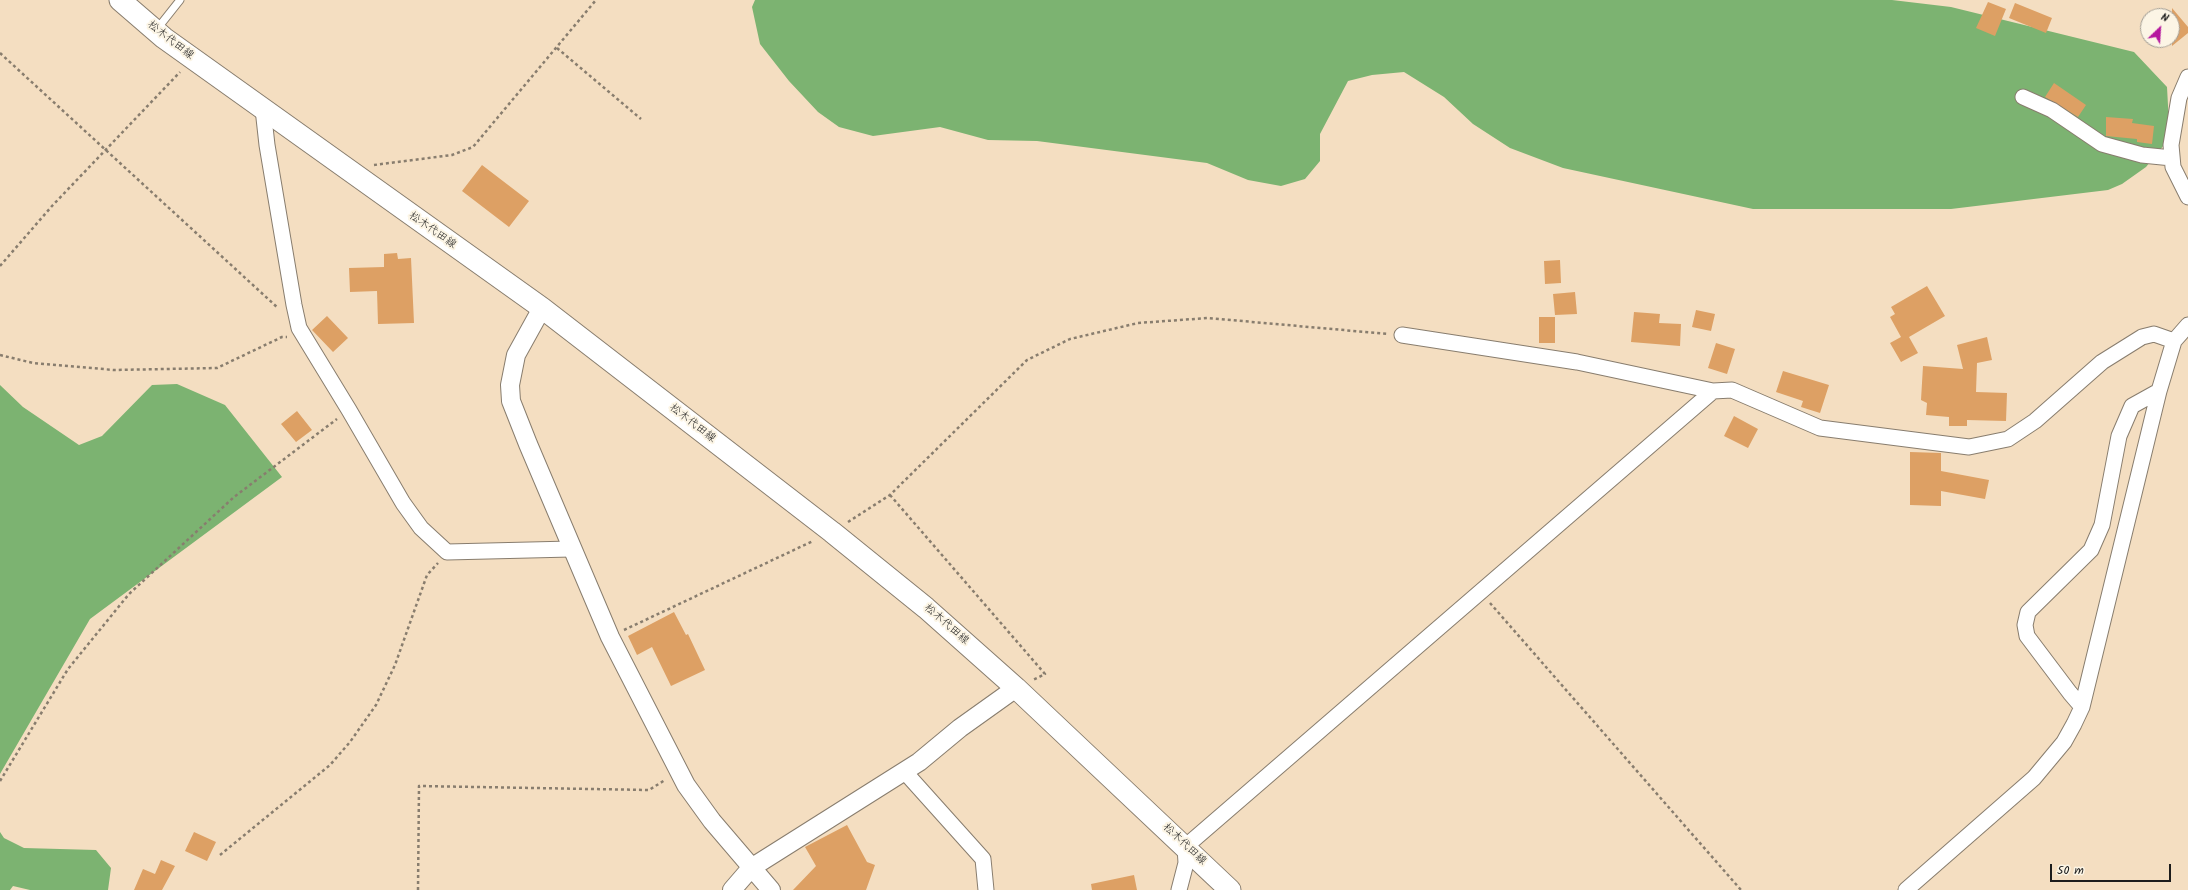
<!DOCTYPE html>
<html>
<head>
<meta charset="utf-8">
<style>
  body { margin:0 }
  #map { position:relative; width:2188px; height:890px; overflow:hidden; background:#f4dec1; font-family:Kalam,sans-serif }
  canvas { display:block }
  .north { position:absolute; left:2140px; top:8px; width:40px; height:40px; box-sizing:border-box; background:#fcf5e5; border:1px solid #a29e95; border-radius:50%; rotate:25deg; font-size:11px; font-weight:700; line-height:16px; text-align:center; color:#1c1c1c }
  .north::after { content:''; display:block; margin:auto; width:14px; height:18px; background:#b5179e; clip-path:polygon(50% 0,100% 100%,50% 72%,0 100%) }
  .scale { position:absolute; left:2050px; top:864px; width:121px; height:18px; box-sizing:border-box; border:2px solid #1c1c1c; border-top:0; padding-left:5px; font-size:12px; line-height:14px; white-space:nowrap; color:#1c1c1c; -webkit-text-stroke:3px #fcf5e5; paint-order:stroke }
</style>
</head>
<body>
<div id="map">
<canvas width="2188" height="890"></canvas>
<div class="north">N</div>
<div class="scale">50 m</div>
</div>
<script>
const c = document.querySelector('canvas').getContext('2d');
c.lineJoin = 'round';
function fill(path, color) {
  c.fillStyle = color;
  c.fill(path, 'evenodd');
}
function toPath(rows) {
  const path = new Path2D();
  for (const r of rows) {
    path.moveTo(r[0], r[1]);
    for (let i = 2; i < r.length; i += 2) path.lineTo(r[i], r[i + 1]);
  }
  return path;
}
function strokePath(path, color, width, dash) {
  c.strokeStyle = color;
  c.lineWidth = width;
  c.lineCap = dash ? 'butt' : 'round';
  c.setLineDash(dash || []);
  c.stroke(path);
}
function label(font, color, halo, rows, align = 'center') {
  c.font = font + ' Kalam,"Klee One",sans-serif';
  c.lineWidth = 4;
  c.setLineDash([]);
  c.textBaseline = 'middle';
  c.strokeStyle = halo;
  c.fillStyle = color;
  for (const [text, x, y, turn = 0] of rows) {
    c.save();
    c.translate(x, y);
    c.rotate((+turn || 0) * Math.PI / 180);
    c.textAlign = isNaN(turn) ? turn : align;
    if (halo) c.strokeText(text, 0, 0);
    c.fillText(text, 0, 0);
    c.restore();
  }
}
fill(toPath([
  [755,0,1892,0,1951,7,2134,52,2167,87,2169,124,2164,145,2146,167,2122,184,2108,190,1951,209,1753,209,1563,168,1510,148,1473,124,1444,97,1404,72,1372,75,1348,81,1320,134,1320,161,1305,179,1281,186,1248,180,1207,163,1037,141,988,140,940,127,873,136,839,127,818,112,789,81,760,44,752,7],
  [177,384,225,405,282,477,90,619,0,774,0,385,23,407,79,445,102,436,152,385],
  [0,832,4,838,24,848,96,850,111,868,108,890,30,890,13,886,10,890,0,890]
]), '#7cb371');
fill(toPath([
  [1988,2,2006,9,1995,36,1976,28],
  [2015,3,2052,18,2046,33,2009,18],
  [2172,8,2188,27,2188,33,2172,46],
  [2054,83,2086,105,2078,117,2045,97],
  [2106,117,2133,119,2132,123,2154,126,2152,144,2137,142,2137,139,2106,136],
  [482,165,529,201,509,227,462,191],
  [397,253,398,259,411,258,414,323,378,324,377,291,350,292,349,268,384,267,384,254],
  [1560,260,1561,283,1545,284,1544,261],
  [1927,286,1945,316,1909,337,1918,353,1901,362,1890,343,1901,337,1890,317,1895,314,1891,307],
  [1575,292,1577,314,1555,315,1553,294],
  [1696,310,1715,314,1711,331,1692,327],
  [1634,312,1660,314,1659,323,1681,324,1680,346,1631,342],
  [327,316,348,338,333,352,312,330],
  [1539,317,1555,317,1555,343,1539,343],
  [1987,337,1992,360,1977,363,1976,392,2007,393,2006,421,1967,420,1967,426,1949,426,1949,417,1926,415,1927,403,1921,400,1923,366,1963,369,1957,345],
  [1716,343,1735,349,1727,374,1708,368],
  [1783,371,1829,385,1820,413,1801,407,1803,401,1776,392],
  [297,411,312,430,296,442,281,424],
  [1734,416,1758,429,1748,448,1724,436],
  [1910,452,1941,453,1941,471,1989,480,1985,499,1941,491,1941,506,1910,505],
  [674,612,686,635,688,634,705,670,671,686,652,647,637,655,628,636],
  [847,825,867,862,875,865,866,890,793,890,816,866,805,847],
  [194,832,216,842,207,861,185,851],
  [161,860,175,866,162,890,134,890,143,869,155,874],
  [1134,875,1137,890,1092,890,1091,884]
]), '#dda064');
const service = toPath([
  [157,29,180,0]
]);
const minor = toPath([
  [2188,77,2179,98,2171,145,2173,167,2188,197],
  [2023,97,2052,110,2102,144,2142,155,2172,158],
  [263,109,267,145,294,305,299,328,349,410,403,503,421,528,447,552,571,549],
  [1402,335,1577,362,1713,391,1732,390,1820,428,1969,447,2008,439,2035,421,2102,362,2142,337,2154,334,2174,341],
  [2082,707,2070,693,2027,636,2025,625,2028,612,2091,550,2102,525,2119,436,2132,406,2159,391],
  [904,771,983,859,986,890],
  [1179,890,1186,863,1185,847,1713,391],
  [1906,890,2034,778,2064,742,2074,724,2082,707,2159,391,2174,341,2188,325]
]);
const tertiary = toPath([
  [542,308,516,355,510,385,511,401,528,444,610,637,686,785,712,821,771,890],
  [732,890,751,868,919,762,960,728,1016,688]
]);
const secondary = toPath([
  [120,0,164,38,542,308,832,532,926,608,1016,688,1230,890]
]);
strokePath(service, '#887d6e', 9);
strokePath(minor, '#887d6e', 17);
strokePath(tertiary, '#887d6e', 20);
strokePath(secondary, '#887d6e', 23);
strokePath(toPath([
  [557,48,641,119],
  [0,53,278,308],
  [374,165,452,155,473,147,596,0],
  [0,266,52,206,180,72],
  [0,355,33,363,114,370,217,368,282,337,287,337],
  [890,495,1045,674,1033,680],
  [848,522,890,495,1027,360,1070,339,1138,323,1208,318,1388,334],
  [1490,603,1741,890],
  [624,630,813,541],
  [0,781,68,669,129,594,234,497,337,419],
  [220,855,330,765,350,742,376,705,395,665,427,575,438,563],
  [418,890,419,786,649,790,665,780]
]), '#887d6e', 2.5, [3, 3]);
strokePath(service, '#fff', 7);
strokePath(minor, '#fff', 15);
strokePath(tertiary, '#fff', 18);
strokePath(secondary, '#fff', 21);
label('11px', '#1c1c1c', '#fcf5e5', [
  ["松木代田線",170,41,38],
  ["松木代田線",432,231,35],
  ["松木代田線",692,424,38],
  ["松木代田線",946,625,41],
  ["松木代田線",1184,845,43]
]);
</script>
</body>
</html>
